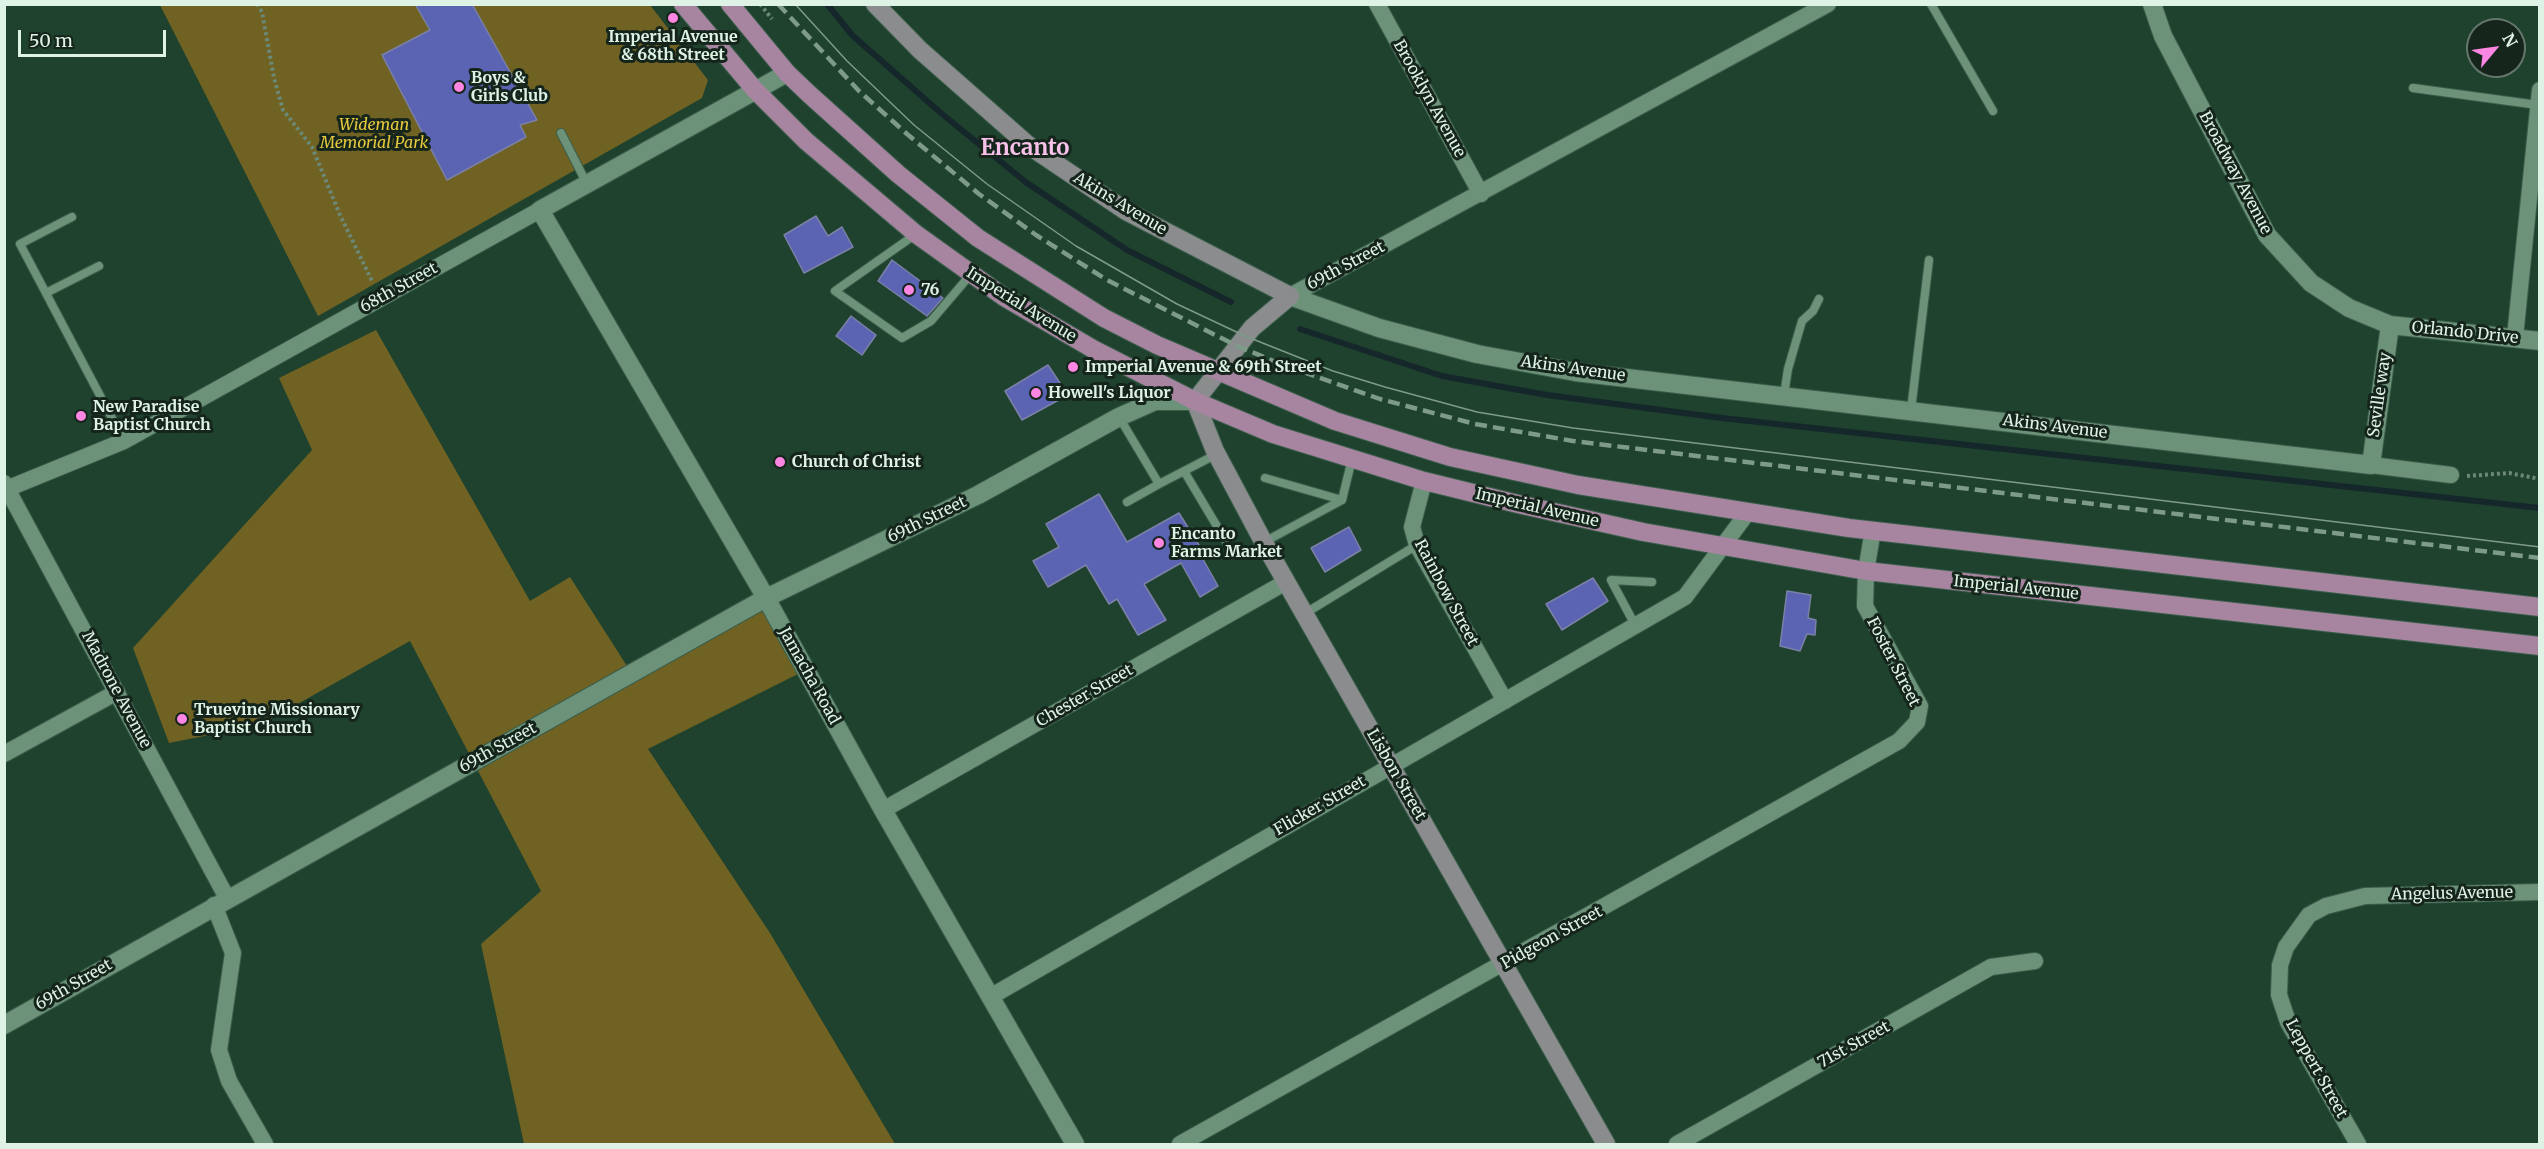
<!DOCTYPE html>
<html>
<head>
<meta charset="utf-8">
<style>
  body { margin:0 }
  #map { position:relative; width:2544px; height:1149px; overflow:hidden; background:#1e422d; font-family:Merriweather,serif }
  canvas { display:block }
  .frame { position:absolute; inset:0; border:6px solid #def3e5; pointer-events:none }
  .north { position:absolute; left:2466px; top:18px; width:60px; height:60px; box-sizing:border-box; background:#15251b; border:2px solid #65776c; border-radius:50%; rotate:61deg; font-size:16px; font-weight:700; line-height:24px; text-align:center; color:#def3e5 }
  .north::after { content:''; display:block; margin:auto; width:21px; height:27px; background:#fd86e2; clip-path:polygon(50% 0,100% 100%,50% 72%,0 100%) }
  .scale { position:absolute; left:18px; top:30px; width:148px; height:27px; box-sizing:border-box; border:3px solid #def3e5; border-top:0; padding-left:8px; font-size:18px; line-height:21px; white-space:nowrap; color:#def3e5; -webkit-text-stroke:4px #15251b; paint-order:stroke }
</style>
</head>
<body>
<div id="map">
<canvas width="2544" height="1149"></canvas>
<div class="frame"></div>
<div class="north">N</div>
<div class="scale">50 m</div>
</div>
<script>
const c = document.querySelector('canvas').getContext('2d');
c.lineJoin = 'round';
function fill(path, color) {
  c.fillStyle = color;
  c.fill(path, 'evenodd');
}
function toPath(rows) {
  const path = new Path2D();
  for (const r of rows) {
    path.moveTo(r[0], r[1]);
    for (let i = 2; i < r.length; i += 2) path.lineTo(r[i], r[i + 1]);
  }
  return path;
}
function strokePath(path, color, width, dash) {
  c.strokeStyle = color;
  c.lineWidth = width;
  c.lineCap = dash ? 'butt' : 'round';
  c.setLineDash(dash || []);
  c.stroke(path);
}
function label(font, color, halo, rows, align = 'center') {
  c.font = font + ' Merriweather,serif';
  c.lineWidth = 6;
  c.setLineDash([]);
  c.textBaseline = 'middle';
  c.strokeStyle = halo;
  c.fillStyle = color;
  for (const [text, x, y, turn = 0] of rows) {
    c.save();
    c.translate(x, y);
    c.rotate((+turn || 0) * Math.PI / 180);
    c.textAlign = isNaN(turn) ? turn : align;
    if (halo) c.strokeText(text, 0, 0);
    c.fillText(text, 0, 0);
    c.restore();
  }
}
fill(toPath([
  [160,5,650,5,708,80,702,98,318,316],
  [376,330,530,601,570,577,636,680,766,598,806,670,648,749,770,933,895,1144,524,1144,481,944,541,891,410,641,260,725,169,743,133,648,312,450,279,378]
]), '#706223');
strokePath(toPath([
  [827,4,852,35,942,114,1027,183,1127,250,1231,302],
  [1300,329,1442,376,1547,395,1722,418,2540,508]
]), '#15272b', 6);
const building = toPath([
  [415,4,472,4,537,120,520,125,526,137,447,180,382,55,430,30,415,4],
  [816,216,828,236,842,227,853,247,804,273,784,235,816,216],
  [892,260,943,298,927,316,878,281,892,260],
  [851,316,876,335,862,355,836,336,851,316],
  [1048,365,1068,395,1022,420,1005,391,1048,365],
  [1099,494,1127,542,1179,513,1202,550,1199,552,1218,586,1200,597,1181,563,1144,584,1166,620,1138,635,1117,599,1109,604,1086,565,1048,587,1033,561,1059,547,1046,524,1099,494],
  [1349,527,1361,550,1325,572,1311,548,1349,527],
  [1593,578,1608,601,1562,630,1546,604,1593,578],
  [1787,591,1811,595,1808,618,1816,620,1815,635,1807,634,1800,651,1780,646,1787,591]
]);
fill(building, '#5b64b3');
strokePath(building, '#7b81a6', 1.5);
const service = toPath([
  [1931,4,1993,111],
  [2413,88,2538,105],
  [561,133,587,184],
  [72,217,20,244,124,441],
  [916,234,835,291,902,338,931,321,971,274],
  [46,293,99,266],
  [1784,395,1788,369,1802,321,1813,311,1819,299],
  [1911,410,1929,260],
  [1119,417,1159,484,1217,454],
  [1184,471,1227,543],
  [1265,478,1342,500],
  [1127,502,1159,484],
  [1264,542,1342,500,1352,459],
  [1304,614,1417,545],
  [1635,625,1611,580,1652,582]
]);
const minor = toPath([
  [1377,4,1481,194],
  [1290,296,1828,4],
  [2515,337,2540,90],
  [2371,465,2451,475],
  [1424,481,1412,527,1417,545,1505,701],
  [4,483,227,898],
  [4,490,124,441,540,210],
  [4,754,117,692],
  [883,810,1286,582],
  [214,905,233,953,219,1050,229,1081,265,1144],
  [990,997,1685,597,1748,512],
  [1180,1144,1899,741,1917,722,1920,706,1865,606,1866,571,1873,530],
  [1677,1144,1991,967,2035,961],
  [2358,1144,2288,1022,2279,995,2280,965,2286,947,2309,915,2326,906,2365,896,2540,892]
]);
const tertiary = toPath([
  [2152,4,2163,36,2267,235,2311,283,2349,308,2390,325,2540,341],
  [787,73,540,210,766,598,883,810,1075,1144],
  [1290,296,1379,328,1477,354,1575,372,2371,465,2390,325],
  [4,1025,766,598,978,495,1119,417,1155,401,1195,401]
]);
const secondary = toPath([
  [875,4,920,50,1028,145,1126,211,1290,296,1252,328,1195,401,1215,451,1264,543,1606,1144]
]);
const primary = toPath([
  [683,4,755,90,806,141,916,234,1004,297,1093,349,1195,401,1273,434,1424,481,1518,504,1643,532,1866,571,2540,646],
  [730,4,787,73,809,94,898,174,978,238,1104,318,1157,345,1335,421,1450,457,1578,485,1849,528,2540,607]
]);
strokePath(service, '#3b5e4b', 10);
strokePath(minor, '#3b5e4b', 18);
strokePath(tertiary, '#3b5e4b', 20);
strokePath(secondary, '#3b5e4b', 20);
strokePath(primary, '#3b5e4b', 20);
strokePath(toPath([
  [257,4,262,12,274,78,283,110,312,147,340,215,373,283],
  [760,4,772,19],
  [2467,476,2509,473,2540,479]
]), '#6b8976', 4, [3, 3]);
strokePath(service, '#6c937a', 8);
strokePath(minor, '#6c937a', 16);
strokePath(tertiary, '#6c937a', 18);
strokePath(secondary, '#8a8c8e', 18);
strokePath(primary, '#a785a1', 18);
strokePath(toPath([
  [795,4,847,61,914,125,987,184,1076,246,1177,304,1245,336,1333,371,1385,387,1477,412,1573,428,2540,547]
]), '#7e9b89', 1.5);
strokePath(toPath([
  [778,4,859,91,907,134,979,194,1036,235,1107,280,1237,346,1281,364,1380,399,1475,424,1573,441,2540,558]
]), '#7e9b89', 4.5, [12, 6]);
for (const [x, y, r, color] of [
  [673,18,6,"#fd86e2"],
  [459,87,6,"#fd86e2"],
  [909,290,6,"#fd86e2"],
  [1073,367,6,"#fd86e2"],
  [1036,393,6,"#fd86e2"],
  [81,416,6,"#fd86e2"],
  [780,462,6,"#fd86e2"],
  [1159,543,6,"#fd86e2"],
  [182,719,6,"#fd86e2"]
]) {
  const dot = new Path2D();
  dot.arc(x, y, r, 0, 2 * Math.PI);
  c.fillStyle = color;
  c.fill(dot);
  strokePath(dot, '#15251b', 2);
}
label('bold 16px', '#def3e5', '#15251b', [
  ["Imperial Avenue",673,37,"center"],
  ["& 68th Street",673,55,"center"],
  ["Boys &",471,78],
  ["Girls Club",471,96],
  ["76",921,290],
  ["Imperial Avenue & 69th Street",1085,367],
  ["Howell's Liquor",1048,393],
  ["New Paradise",93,407],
  ["Baptist Church",93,425],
  ["Church of Christ",792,462],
  ["Encanto",1171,534],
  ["Farms Market",1171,552],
  ["Truevine Missionary",194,710],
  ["Baptist Church",194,728]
], 'left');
label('16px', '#def3e5', '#15251b', [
  ["Brooklyn Avenue",1429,99,61],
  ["Broadway Avenue",2235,173,62],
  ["Akins Avenue",1120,204,31],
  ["69th Street",1346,266,-28],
  ["68th Street",399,288,-29],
  ["Imperial Avenue",1021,305,32],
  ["Orlando Drive",2465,333,6],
  ["Akins Avenue",1573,369,8],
  ["Seville way",2380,395,-82],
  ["Akins Avenue",2055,427,7],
  ["Imperial Avenue",1537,508,13],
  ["69th Street",927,520,-26],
  ["Imperial Avenue",2016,588,6],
  ["Rainbow Street",1446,593,62],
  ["Foster Street",1893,662,63],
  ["Jamacha Road",809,676,61],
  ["Madrone Avenue",116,690,62],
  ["Chester Street",1085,696,-30],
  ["69th Street",498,748,-29],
  ["Lisbon Street",1396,775,60],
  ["Flicker Street",1320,806,-30],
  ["Angelus Avenue",2452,894,-1],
  ["Pidgeon Street",1552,938,-29],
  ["69th Street",74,985,-30],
  ["71st Street",1854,1045,-29],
  ["Leppert Street",2316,1069,61]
]);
label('italic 16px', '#e7c93e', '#15251b', [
  ["Wideman",374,125],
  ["Memorial Park",374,143]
]);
label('bold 22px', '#f8c1e9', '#15251b', [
  ["Encanto",1025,149]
]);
</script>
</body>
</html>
